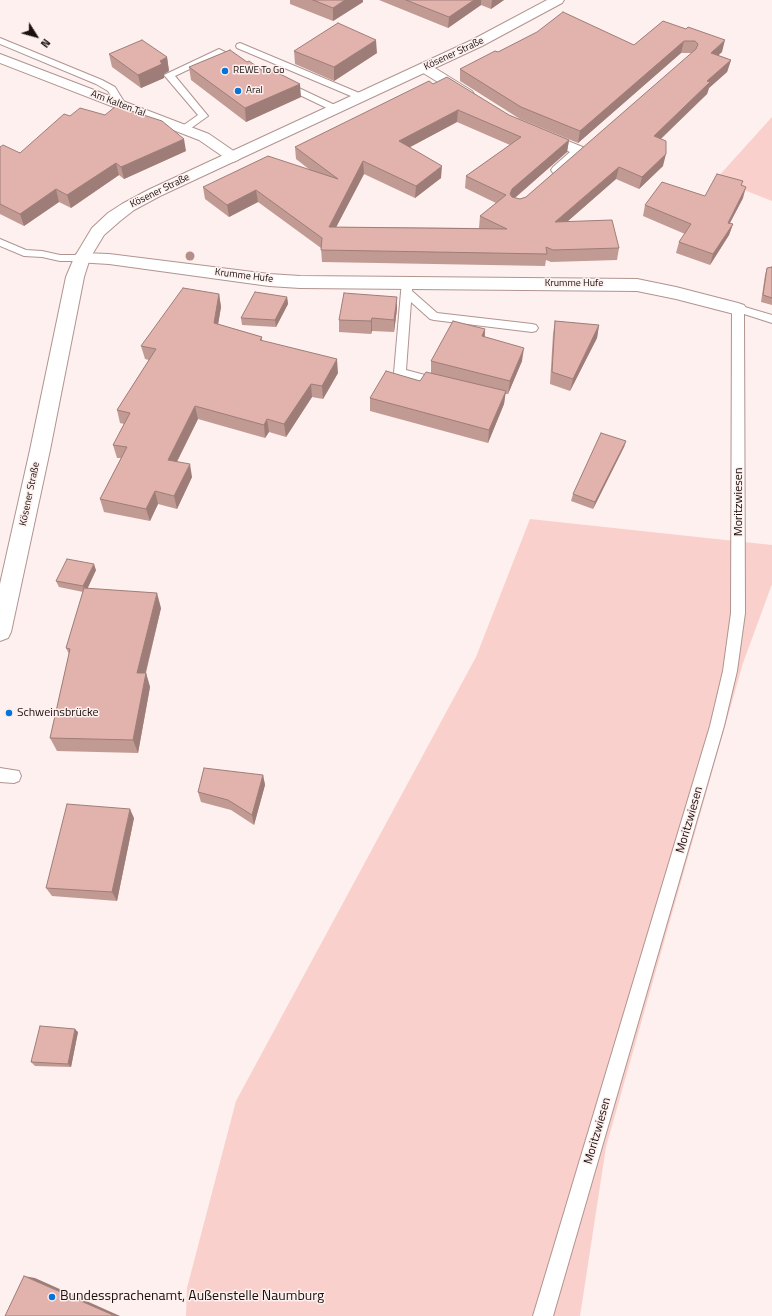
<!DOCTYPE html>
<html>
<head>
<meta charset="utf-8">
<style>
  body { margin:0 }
  #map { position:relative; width:772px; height:1316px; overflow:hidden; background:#fdf0ee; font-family:"Titillium Web",sans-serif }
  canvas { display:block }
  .north { position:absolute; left:16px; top:16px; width:40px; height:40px; -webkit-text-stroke:3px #fdf0ee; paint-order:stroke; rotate:127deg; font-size:11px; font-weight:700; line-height:16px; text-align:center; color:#1a100e }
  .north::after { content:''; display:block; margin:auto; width:14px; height:18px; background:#1a100e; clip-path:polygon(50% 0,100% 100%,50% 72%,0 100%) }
</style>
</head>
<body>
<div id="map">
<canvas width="772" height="1316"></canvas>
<div class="north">N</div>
</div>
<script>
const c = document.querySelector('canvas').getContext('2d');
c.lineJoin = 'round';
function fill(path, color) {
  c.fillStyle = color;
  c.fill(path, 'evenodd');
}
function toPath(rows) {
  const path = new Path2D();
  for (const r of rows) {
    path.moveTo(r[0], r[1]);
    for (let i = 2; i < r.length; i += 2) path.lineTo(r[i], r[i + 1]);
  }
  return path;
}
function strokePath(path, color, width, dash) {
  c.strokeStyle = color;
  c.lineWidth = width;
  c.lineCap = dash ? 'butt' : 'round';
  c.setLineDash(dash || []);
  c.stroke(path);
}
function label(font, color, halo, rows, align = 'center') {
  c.font = font + ' "Titillium Web",sans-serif';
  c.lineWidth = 3;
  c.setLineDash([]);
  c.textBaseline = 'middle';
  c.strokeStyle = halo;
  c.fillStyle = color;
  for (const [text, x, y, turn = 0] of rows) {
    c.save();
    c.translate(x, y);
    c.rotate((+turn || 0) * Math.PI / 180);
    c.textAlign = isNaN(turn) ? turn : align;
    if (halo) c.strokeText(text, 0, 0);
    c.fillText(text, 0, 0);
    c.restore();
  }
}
fill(toPath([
  [772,117,772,201,716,179],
  [530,519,772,545,772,584,743,663,606,1147,580,1316,186,1316,187,1288,236,1101,476,657]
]), '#f9d0cb');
const lane = toPath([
  [0,38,102,80,115,87,126,105,124,107,118,107,108,91,96,84,0,44,0,38],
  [240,43,364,95,366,97,364,99,358,99,237,48,236,46,237,44,240,43],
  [219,49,243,61,238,64,219,55,175,76,208,116,187,131,181,131,179,129,181,127,198,115,164,75,219,49],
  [284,81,339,107,341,109,336,112,333,111,281,86,279,84,284,81],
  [0,239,26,250,42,251,60,255,82,255,87,258,82,261,60,261,42,257,24,256,0,246,0,239],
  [407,279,411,280,412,283,412,291,437,313,532,324,536,325,538,328,536,331,532,332,434,320,430,319,411,302,406,370,444,380,446,383,444,386,440,387,396,376,394,373,401,292,402,283,403,280,407,279],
  [738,305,772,315,772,323,744,314,745,613,737,671,724,726,553,1316,533,1316,710,726,723,671,731,613,732,309,734,306,738,305],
  [0,768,19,771,21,776,19,781,14,783,0,782,0,768]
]);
const street = toPath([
  [0,54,209,134,238,154,241,157,238,160,233,162,228,160,199,140,0,63,0,54],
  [425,64,430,65,472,91,474,94,472,97,467,98,462,97,420,71,418,68,420,65,425,64],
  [541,130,585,148,588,151,565,173,559,175,553,173,551,170,553,167,570,152,536,138,533,135,536,132,541,130],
  [82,253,109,254,269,274,300,276,637,279,676,287,738,303,744,305,747,309,744,313,738,315,676,299,637,291,300,288,269,286,109,264,76,262,74,258,76,254,82,253]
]);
const primary = toPath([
  [547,0,564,0,562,3,482,46,160,196,134,210,120,221,104,235,90,258,84,277,50,450,11,632,8,638,0,641,0,584,30,450,66,277,74,258,92,228,108,213,122,204,148,190,472,40,547,0]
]);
strokePath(lane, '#b19490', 2);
strokePath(street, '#b19490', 2);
strokePath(primary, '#b19490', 2);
fill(lane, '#fff');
fill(street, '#fff');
fill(primary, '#fff');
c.fillStyle = '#b68e89';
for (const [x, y] of [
  [190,256]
]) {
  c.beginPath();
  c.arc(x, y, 4.5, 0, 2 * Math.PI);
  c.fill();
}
fill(toPath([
  [290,0,363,0,363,2,333,21,290,4],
  [379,0,504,0,491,9,481,5,448,28],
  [663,21,722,52,718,55,731,60,727,72,709,88,707,94,661,139,663,166,639,189,616,179,567,222,619,248,617,260,551,262,546,260,545,266,322,262,321,248,258,202,229,217,205,199,203,187,310,170,296,159,295,147,433,84,569,140,567,152,515,198,520,199,526,197,692,53,681,53,578,143,520,119,460,81,460,69,498,52,634,45],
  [457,122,510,145,466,176,465,188,496,203,480,216,479,228,336,227,364,174,415,198,441,178,410,147],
  [294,51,377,53,334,81,295,64],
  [109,54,167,57,169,71,164,74,164,78,141,88,112,67],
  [247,62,263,71,301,97,246,122,191,80,189,67],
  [0,147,20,153,186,151,124,179,119,175,71,208,59,202,24,226,0,214],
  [742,185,743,198,730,223,733,224,729,235,710,265,676,253,679,242,685,234,643,216,645,205,705,196],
  [772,267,772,305,761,302,765,275,767,268],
  [219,294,221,307,218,324,262,337,262,341,338,373,323,399,312,397,286,437,269,432,265,438,198,419,177,462,192,477,177,509,158,504,150,521,104,512,100,499,121,458,117,458,113,445,124,424,120,423,117,410,149,360,145,359,141,346],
  [287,297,288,304,276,327,242,325,241,318],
  [397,309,394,332,372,331,371,334,339,332,339,320],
  [555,321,599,325,597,338,570,391,550,384,553,334],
  [485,329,485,337,522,361,508,394,505,394,504,404,488,443,370,411,370,398,420,381,431,373,431,361],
  [626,441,624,447,593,509,571,501,573,494],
  [96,570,87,588,161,608,146,673,150,687,138,753,57,751,50,738,69,654,66,648,83,592,59,587,56,581],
  [263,775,265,785,254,825,231,810,201,802,198,792],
  [134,818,117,901,52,896,46,888],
  [78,1032,71,1067,35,1066,31,1062]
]), '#c29a94');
fill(toPath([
  [345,0,363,0,363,2,333,21,333,8],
  [474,0,481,0,481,5,448,28,449,17],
  [492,0,504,0,491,9],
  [376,40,377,53,334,81,334,67],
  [725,40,722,52,708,65,711,53],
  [684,41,681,53,578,143,580,131],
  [167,57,169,71,164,74,164,78,141,88,138,75],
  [731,60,727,72,709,88,707,94,651,148,654,136,707,81],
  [300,84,301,97,246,122,245,108],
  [458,110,457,122,399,153,399,141],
  [184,139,186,151,124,179,121,167],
  [569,140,567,152,511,201,510,194,512,189],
  [666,154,663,166,639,189,642,177],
  [363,161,364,174,330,239,329,227],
  [116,163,119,175,71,208,67,195],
  [442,166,441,178,415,198,416,186],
  [619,167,616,179,553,234,555,222],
  [746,187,743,198,724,234,728,223],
  [56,189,59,202,24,226,20,214],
  [256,190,258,202,229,217,227,205],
  [733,224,729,235,710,265,713,254],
  [219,294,221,307,216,337,214,323],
  [287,297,288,304,276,327,275,320],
  [397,297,397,309,394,332,394,320],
  [372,318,372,331,371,334,371,321],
  [599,325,597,338,570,391,573,379],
  [485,329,484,343,482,336],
  [524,348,522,361,508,394,510,381],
  [337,359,338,373,323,399,322,386],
  [311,384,312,397,286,437,284,424],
  [506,391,504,404,488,443,489,430],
  [195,406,198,419,171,473,168,460],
  [267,419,269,432,265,438,264,425],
  [626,441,624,447,593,509,595,502],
  [190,464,192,477,177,509,174,496],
  [155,491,158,504,150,521,146,509],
  [94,564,96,570,86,592,83,586],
  [157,593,161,608,142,687,137,673],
  [146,673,150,687,138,753,133,740],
  [263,775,265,785,254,825,252,815],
  [130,809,134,818,117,901,112,892],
  [75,1029,78,1032,71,1067,68,1064],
  [24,1276,35,1278,120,1316,115,1316]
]), '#9e7d78');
const building = toPath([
  [313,0,345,0,333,8,313,0],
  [406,0,474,0,449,17,406,0],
  [563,12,634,45,663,21,686,29,688,27,725,40,711,53,731,60,707,81,710,82,654,136,666,141,666,154,642,177,619,167,555,222,612,220,619,248,553,250,546,247,547,254,321,250,322,238,256,190,227,205,203,187,268,156,338,179,295,147,429,81,433,84,447,77,509,115,569,140,512,189,510,194,512,197,520,199,526,197,696,49,698,44,695,41,684,41,580,131,521,107,460,69,495,51,498,52,537,32,563,12],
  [458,110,521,137,466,176,506,195,480,216,507,229,329,227,363,161,416,186,442,166,399,141,458,110],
  [338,23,376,40,334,67,294,51,338,23],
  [142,40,167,57,160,61,162,64,138,75,109,54,142,40],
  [230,50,247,62,249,61,263,71,268,68,300,84,245,108,189,67,230,50],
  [116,106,162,121,184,139,121,167,116,163,67,195,56,189,20,214,0,204,0,147,3,145,20,153,64,114,70,116,80,108,105,115,116,106],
  [717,174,743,181,741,185,746,187,728,223,733,224,713,254,679,242,691,224,645,205,662,182,705,196,717,174],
  [772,267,772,298,763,295,767,268,772,267],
  [183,288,219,294,214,323,262,337,260,340,337,359,322,386,311,384,284,424,267,419,264,425,195,406,168,460,190,464,174,496,155,491,146,509,100,499,127,447,113,445,130,413,117,410,156,349,141,346,183,288],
  [255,292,287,297,275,320,241,318,255,292],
  [344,293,397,297,394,320,372,318,371,321,339,320,344,293],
  [453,321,485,329,482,336,524,348,510,381,431,361,453,321],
  [555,321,599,325,573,379,552,372,555,321],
  [386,371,420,381,426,372,506,391,489,430,370,398,386,371],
  [601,433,626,441,595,502,573,494,601,433],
  [67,559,94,564,83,586,56,581,67,559],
  [84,588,157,593,137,673,146,673,133,740,50,738,70,649,66,648,84,588],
  [204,768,263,775,252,815,228,800,198,792,204,768],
  [67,804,130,809,112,892,46,888,67,804],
  [40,1026,75,1029,68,1064,31,1062,40,1026],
  [24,1276,115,1316,5,1316,24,1276]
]);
fill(building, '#e2b3ac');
strokePath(building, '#9e7d78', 1);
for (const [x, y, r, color] of [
  [225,71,4,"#0672da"],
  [238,91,4,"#0672da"],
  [9,713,4,"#0672da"],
  [52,1297,4,"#0672da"]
]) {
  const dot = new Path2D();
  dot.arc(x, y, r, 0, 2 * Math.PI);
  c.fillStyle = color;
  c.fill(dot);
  strokePath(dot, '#fdf0ee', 1.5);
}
label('10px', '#1a100e', '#fdf0ee', [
  ["Kösener Straße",454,54,-25],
  ["Am Kalten Tal",118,104,21],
  ["Kösener Straße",160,191,-26],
  ["Krumme Hufe",244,276,7],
  ["Krumme Hufe",574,284],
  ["Kösener Straße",30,494,-78]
]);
label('10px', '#1a100e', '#fdf0ee', [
  ["REWE To Go",233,71],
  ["Aral",246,91]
], 'left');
label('12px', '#1a100e', '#fdf0ee', [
  ["Moritzwiesen",739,502,-90],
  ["Moritzwiesen",690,820,-74],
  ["Moritzwiesen",598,1131,-74]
]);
label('12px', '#1a100e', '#fdf0ee', [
  ["Schweinsbrücke",17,713]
], 'left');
label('14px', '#1a100e', '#fdf0ee', [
  ["Bundessprachenamt, Außenstelle Naumburg",60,1297]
], 'left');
</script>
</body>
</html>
